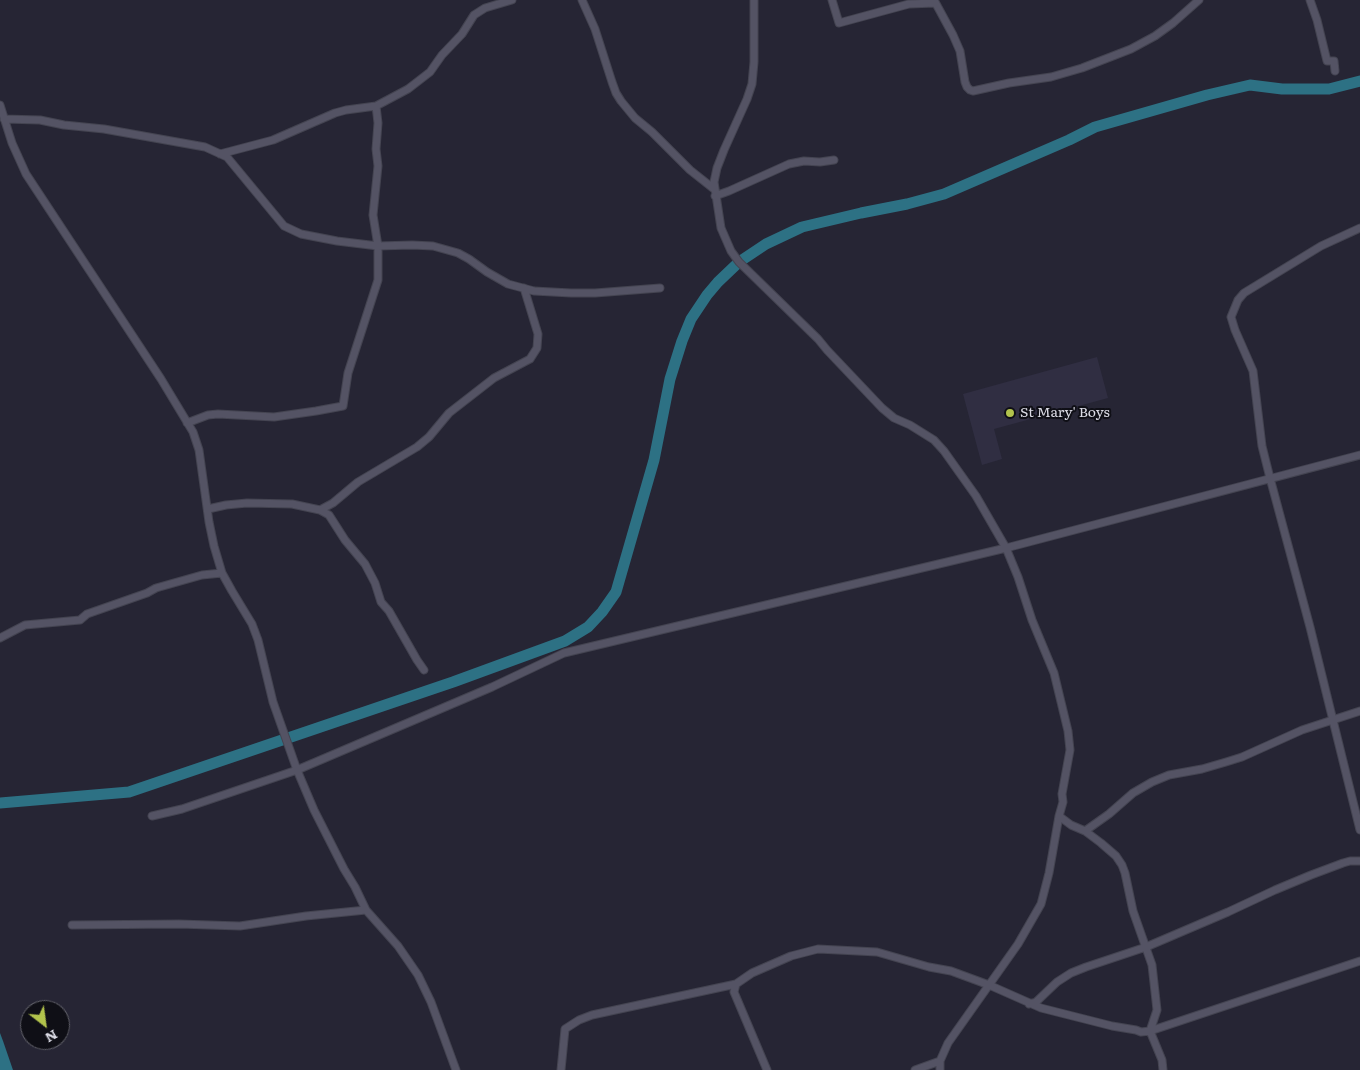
<!DOCTYPE html>
<html>
<head>
<meta charset="utf-8">
<style>
  body { margin:0 }
  #map { position:relative; width:1360px; height:1070px; overflow:hidden; background:#262534; font-family:Literata,serif }
  canvas { display:block }
  .north { position:absolute; left:20px; top:1000px; width:50px; height:50px; box-sizing:border-box; background:#0f0f16; border:1px solid #616169; border-radius:50%; rotate:150deg; font-size:14px; font-weight:700; line-height:20px; text-align:center; color:#dcdce6 }
  .north::after { content:''; display:block; margin:auto; width:18px; height:22px; background:#b2c34c; clip-path:polygon(50% 0,100% 100%,50% 72%,0 100%) }
</style>
</head>
<body>
<div id="map">
<canvas width="1360" height="1070"></canvas>
<div class="north">N</div>
</div>
<script>
const c = document.querySelector('canvas').getContext('2d');
c.lineJoin = 'round';
function fill(path, color) {
  c.fillStyle = color;
  c.fill(path, 'evenodd');
}
function toPath(rows) {
  const path = new Path2D();
  for (const r of rows) {
    path.moveTo(r[0], r[1]);
    for (let i = 2; i < r.length; i += 2) path.lineTo(r[i], r[i + 1]);
  }
  return path;
}
function strokePath(path, color, width, dash) {
  c.strokeStyle = color;
  c.lineWidth = width;
  c.lineCap = dash ? 'butt' : 'round';
  c.setLineDash(dash || []);
  c.stroke(path);
}
function label(font, color, halo, rows, align = 'center') {
  c.font = font + ' Literata,serif';
  c.lineWidth = 4;
  c.setLineDash([]);
  c.textBaseline = 'middle';
  c.strokeStyle = halo;
  c.fillStyle = color;
  for (const [text, x, y, turn = 0] of rows) {
    c.save();
    c.translate(x, y);
    c.rotate((+turn || 0) * Math.PI / 180);
    c.textAlign = isNaN(turn) ? turn : align;
    if (halo) c.strokeText(text, 0, 0);
    c.fillText(text, 0, 0);
    c.restore();
  }
}
fill(toPath([
  [1097,357,1108,398,994,429,1002,459,982,465,963,394]
]), '#302e42');
fill(toPath([
  [0,1033,3,1041,13,1070,0,1070]
]), '#2d7184');
strokePath(toPath([
  [0,803,129,792,453,682,565,641,588,627,602,612,616,592,654,460,670,379,682,341,691,319,707,295,718,282,739,262,766,244,802,227,861,213,907,204,944,194,1069,140,1095,127,1207,95,1250,85,1282,89,1329,89,1360,81]
]), '#2d7184', 11);
const minor = toPath([
  [582,0,595,29,612,82,616,93,621,101,635,118,652,132,690,170,714,189],
  [754,0,754,62,752,84,747,99,724,150,717,168,714,182,721,228,731,251,739,262,818,339,827,350,882,408,894,418,910,425,934,440,944,451,976,496,1006,548,1018,577,1032,620,1054,673,1068,731,1070,750,1062,794,1063,802,1059,816,1049,873,1041,904,1018,944,948,1043,940,1061,940,1070],
  [832,0,839,23,909,4,935,3],
  [934,0,953,35,960,51,965,82,967,87,970,90,973,91,1009,83,1051,77,1082,68,1131,49,1155,36,1173,23,1199,0],
  [1310,0,1317,20,1327,61,1334,61,1335,71],
  [0,105,12,143,26,174,161,379,193,432,199,450,209,522,214,546,222,573,232,591,252,624,258,640,273,702,297,770,314,810,344,869,355,887,366,910,398,946,418,975,431,1002,456,1070],
  [4,119,40,120,64,125,104,129,205,147,227,157,284,226,301,234,337,241,378,246,412,245,433,246,458,253,469,259,487,272,508,284,534,291,571,293,595,293,660,288],
  [220,154,273,140,335,113,346,110,376,106,408,89,430,72,442,55,462,34,474,15,485,8,512,0],
  [715,196,729,191,789,164,804,161,820,162,834,160],
  [1360,228,1321,246,1244,293,1238,300,1231,317,1235,330,1253,371,1262,446,1270,478,1310,627,1360,830],
  [187,423,208,415,218,414,274,417,316,411,343,406,348,373,378,280,378,246,373,215,378,166,376,149,378,123,376,106],
  [208,509,226,505,247,503,292,504,320,510,329,515,345,540,365,564,375,583,381,602,389,611,417,660,424,670],
  [320,510,333,503,358,482,417,447,429,437,449,413,494,378,530,359,537,348,538,334,524,288],
  [0,638,25,625,80,620,87,614,147,593,156,588,202,575,222,573],
  [152,816,182,809,297,770,492,687,564,653,1006,548,1360,455],
  [1059,816,1071,825,1085,831,1101,843,1116,856,1122,865,1125,873,1133,911,1152,965,1157,1010,1150,1031,1360,961],
  [1085,831,1109,814,1133,793,1152,782,1169,775,1202,769,1226,762,1242,757,1302,730,1360,711],
  [72,925,179,924,240,926,306,916,366,910],
  [1029,1004,1036,1002,1057,982,1071,973,1086,967,1146,947,1228,912,1275,890,1311,875,1343,863,1350,861,1360,861],
  [561,1070,565,1029,579,1020,592,1015,736,984],
  [767,1070,734,992,736,984,752,973,791,956,818,949,877,952,929,967,951,971,989,985,1041,1008,1112,1026,1136,1030,1141,1032,1150,1031,1162,1060,1163,1070],
  [915,1070,940,1061]
]);
strokePath(minor, '#444451', 9);
strokePath(minor, '#545364', 7);
for (const [x, y, r, color] of [
  [1010,413,5,"#b2c34c"]
]) {
  const dot = new Path2D();
  dot.arc(x, y, r, 0, 2 * Math.PI);
  c.fillStyle = color;
  c.fill(dot);
  strokePath(dot, '#0f0f16', 2);
}
label('14px', '#dcdce6', '#0f0f16', [
  ["St Mary' Boys",1020,413]
], 'left');
</script>
</body>
</html>
